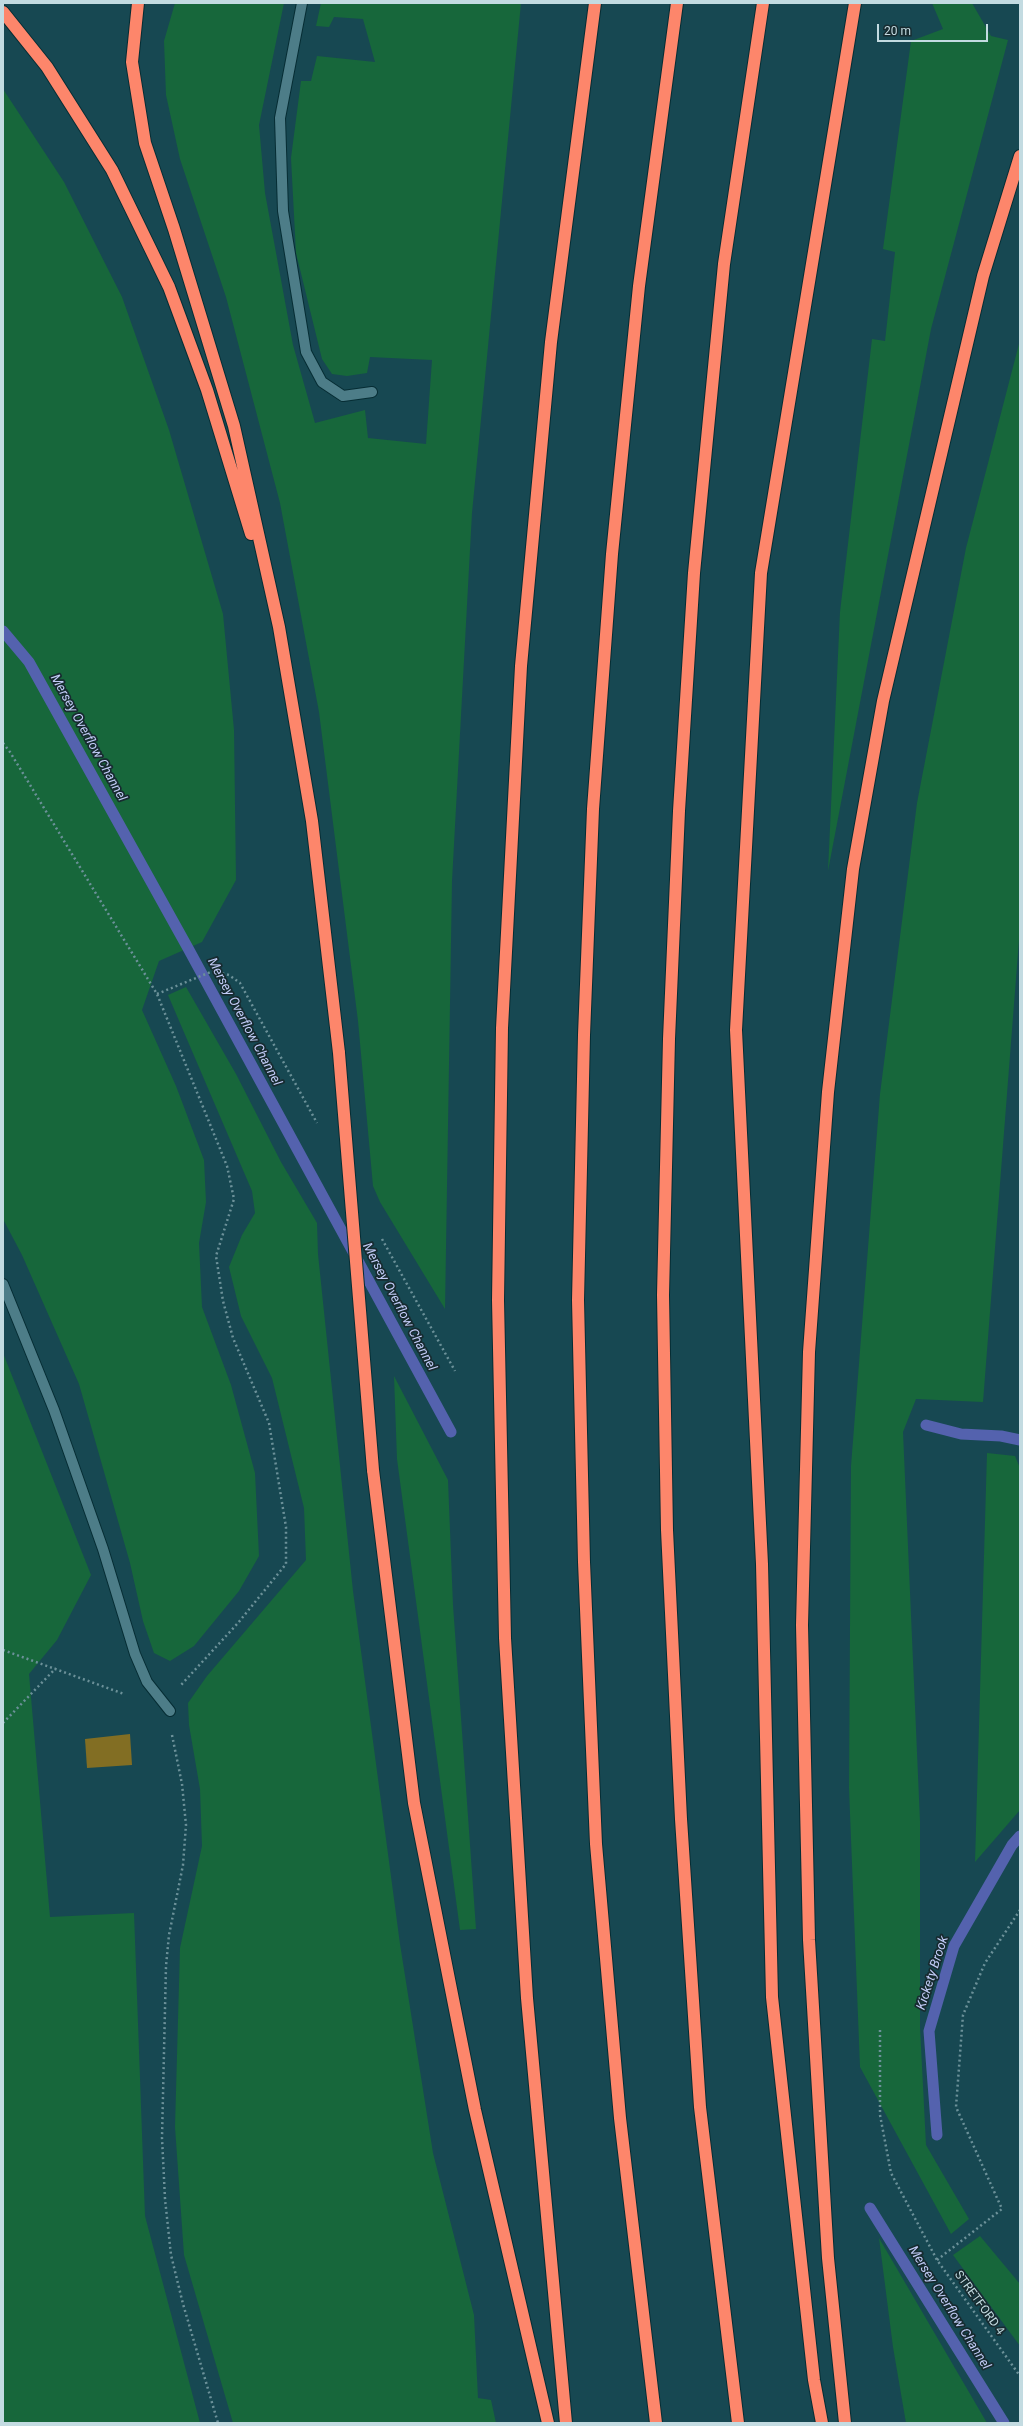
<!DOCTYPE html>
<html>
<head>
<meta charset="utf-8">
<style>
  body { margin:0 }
  #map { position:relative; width:1023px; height:2426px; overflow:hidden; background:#174852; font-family:Roboto,sans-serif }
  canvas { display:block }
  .frame { position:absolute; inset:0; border:4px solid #c3dbe1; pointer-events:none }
  .scale { position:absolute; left:877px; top:24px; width:111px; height:18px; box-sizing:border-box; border:2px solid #c3dbe1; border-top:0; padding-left:5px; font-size:12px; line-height:14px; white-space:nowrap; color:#c3dbe1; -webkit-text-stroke:3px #172b30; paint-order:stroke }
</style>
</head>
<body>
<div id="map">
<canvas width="1023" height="2426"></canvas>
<div class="frame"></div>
<div class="scale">20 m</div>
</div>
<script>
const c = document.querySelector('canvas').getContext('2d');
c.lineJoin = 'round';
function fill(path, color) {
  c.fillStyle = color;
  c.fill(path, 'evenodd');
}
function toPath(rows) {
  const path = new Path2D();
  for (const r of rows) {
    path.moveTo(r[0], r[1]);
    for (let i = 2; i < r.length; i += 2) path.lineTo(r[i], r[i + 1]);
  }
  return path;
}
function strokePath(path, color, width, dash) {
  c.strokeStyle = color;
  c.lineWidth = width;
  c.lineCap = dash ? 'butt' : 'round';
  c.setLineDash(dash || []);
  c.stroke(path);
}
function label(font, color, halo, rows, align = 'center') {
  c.font = font + ' Roboto,sans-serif';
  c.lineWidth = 3.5;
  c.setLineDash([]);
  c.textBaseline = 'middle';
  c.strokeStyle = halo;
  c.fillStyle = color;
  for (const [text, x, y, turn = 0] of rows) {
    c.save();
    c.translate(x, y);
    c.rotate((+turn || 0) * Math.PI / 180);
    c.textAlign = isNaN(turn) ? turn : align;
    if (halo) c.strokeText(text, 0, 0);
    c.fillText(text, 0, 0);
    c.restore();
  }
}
fill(toPath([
  [175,3,284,3,259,125,265,193,293,345,315,423,365,410,368,438,426,444,432,360,370,357,367,373,347,376,332,374,322,359,296,253,291,158,301,81,311,81,317,56,375,62,363,19,334,17,329,27,316,26,321,3,521,3,472,513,452,881,445,1309,380,1202,373,1186,358,1021,319,712,280,503,226,297,180,159,166,95,164,41],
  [932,3,972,3,991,36,1008,40,931,329,828,871,840,612,872,339,885,341,895,252,883,249,911,41,943,29],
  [3,89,64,182,122,297,169,430,223,614,234,730,236,880,202,942,159,961,142,1010,176,1086,204,1160,206,1202,199,1243,202,1307,231,1385,255,1473,259,1556,239,1591,194,1646,170,1661,154,1653,143,1621,130,1563,79,1384,22,1255,3,1219],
  [1020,340,1020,927,983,1402,916,1399,903,1432,920,1821,920,2027,926,2145,969,2219,951,2234,860,2067,849,1788,851,1466,880,1094,917,803,966,548],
  [186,987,236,1074,281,1162,317,1223,318,1254,353,1591,400,1944,433,2153,474,2315,478,2398,491,2400,496,2423,233,2423,184,2255,175,2127,180,1948,202,1846,200,1789,189,1725,188,1703,207,1676,306,1560,304,1508,272,1378,241,1316,229,1267,242,1235,255,1213,252,1191,168,995],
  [3,1353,91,1575,57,1640,29,1674,50,1917,134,1913,145,2216,200,2423,3,2423],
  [394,1376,448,1480,453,1605,476,1929,460,1930,397,1459],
  [987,1453,1015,1456,1020,1468,1020,1810,975,1862],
  [980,2236,1020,2284,1020,2346,953,2255],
  [879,2238,987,2423,906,2423,893,2347]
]), '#17673b');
strokePath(toPath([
  [3,631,29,662,189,950,451,1432],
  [926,1425,961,1434,1001,1436,1020,1440],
  [937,2135,929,2031,954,1946,1012,1845,1020,1836],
  [870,2208,1004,2423]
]), '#5462ae', 11);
fill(toPath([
  [130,1734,132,1765,87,1768,85,1739]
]), '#826e23');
const minor = toPath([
  [302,3,280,118,283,211,306,352,322,382,343,396,372,392],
  [3,1284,54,1410,103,1549,135,1654,147,1682,170,1711]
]);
const highway = toPath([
  [138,3,132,62,145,143,174,229,234,426,279,627,312,821,339,1053],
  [3,12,47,67,112,170,169,287,207,390,251,534],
  [373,1470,414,1803,475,2110,548,2423],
  [566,2423,527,1998,505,1638,498,1300,502,1028,521,666,551,342,595,3],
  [656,2423,620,2118,596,1844,584,1562,578,1300,584,1035,593,809,612,554,639,286,677,3],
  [738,2423,700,2107,681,1819,667,1530,663,1295,669,1039,679,811,694,573,724,264,763,3],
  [822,2423,814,2380,772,1997,762,1564,736,1030,761,573,855,3],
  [845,2423,828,2258,809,1940,802,1625,809,1352,828,1092,853,869,883,701,983,276,1020,156]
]);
strokePath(minor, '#062d34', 12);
strokePath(highway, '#062d34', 14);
strokePath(toPath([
  [3,743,10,752,157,994,227,1166,234,1199,216,1256,223,1301,233,1338,269,1423,286,1527,286,1564,238,1623,181,1685],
  [157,994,213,971,229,975,240,983,317,1123],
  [382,1239,455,1371],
  [3,1650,124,1694],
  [3,1723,56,1668],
  [172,1735,182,1784,186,1825,183,1865,169,1935,166,1966,162,2138,165,2199,171,2255,183,2304,218,2423],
  [880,2030,880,2115,891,2173,937,2260,1020,2376],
  [937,2260,1002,2209,956,2107,963,2015,985,1963,1020,1910]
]), '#6c9199', 2.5, [2, 3]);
strokePath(minor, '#4d7d88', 10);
strokePath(highway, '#fd866b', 12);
const highwayBridge = toPath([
  [339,1053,373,1470]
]);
strokePath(highwayBridge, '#062d34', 14, []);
strokePath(highwayBridge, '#fd866b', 12);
label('12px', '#c3dbe1', '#172b30', [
  ["STRETFORD 4",979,2303,54]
]);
label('italic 13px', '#c2ccf7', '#172b30', [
  ["Mersey Overflow Channel",88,738,61],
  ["Mersey Overflow Channel",244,1022,62],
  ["Mersey Overflow Channel",399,1307,62],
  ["Kickety Brook",933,1973,-72],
  ["Mersey Overflow Channel",949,2308,58]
]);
</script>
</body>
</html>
